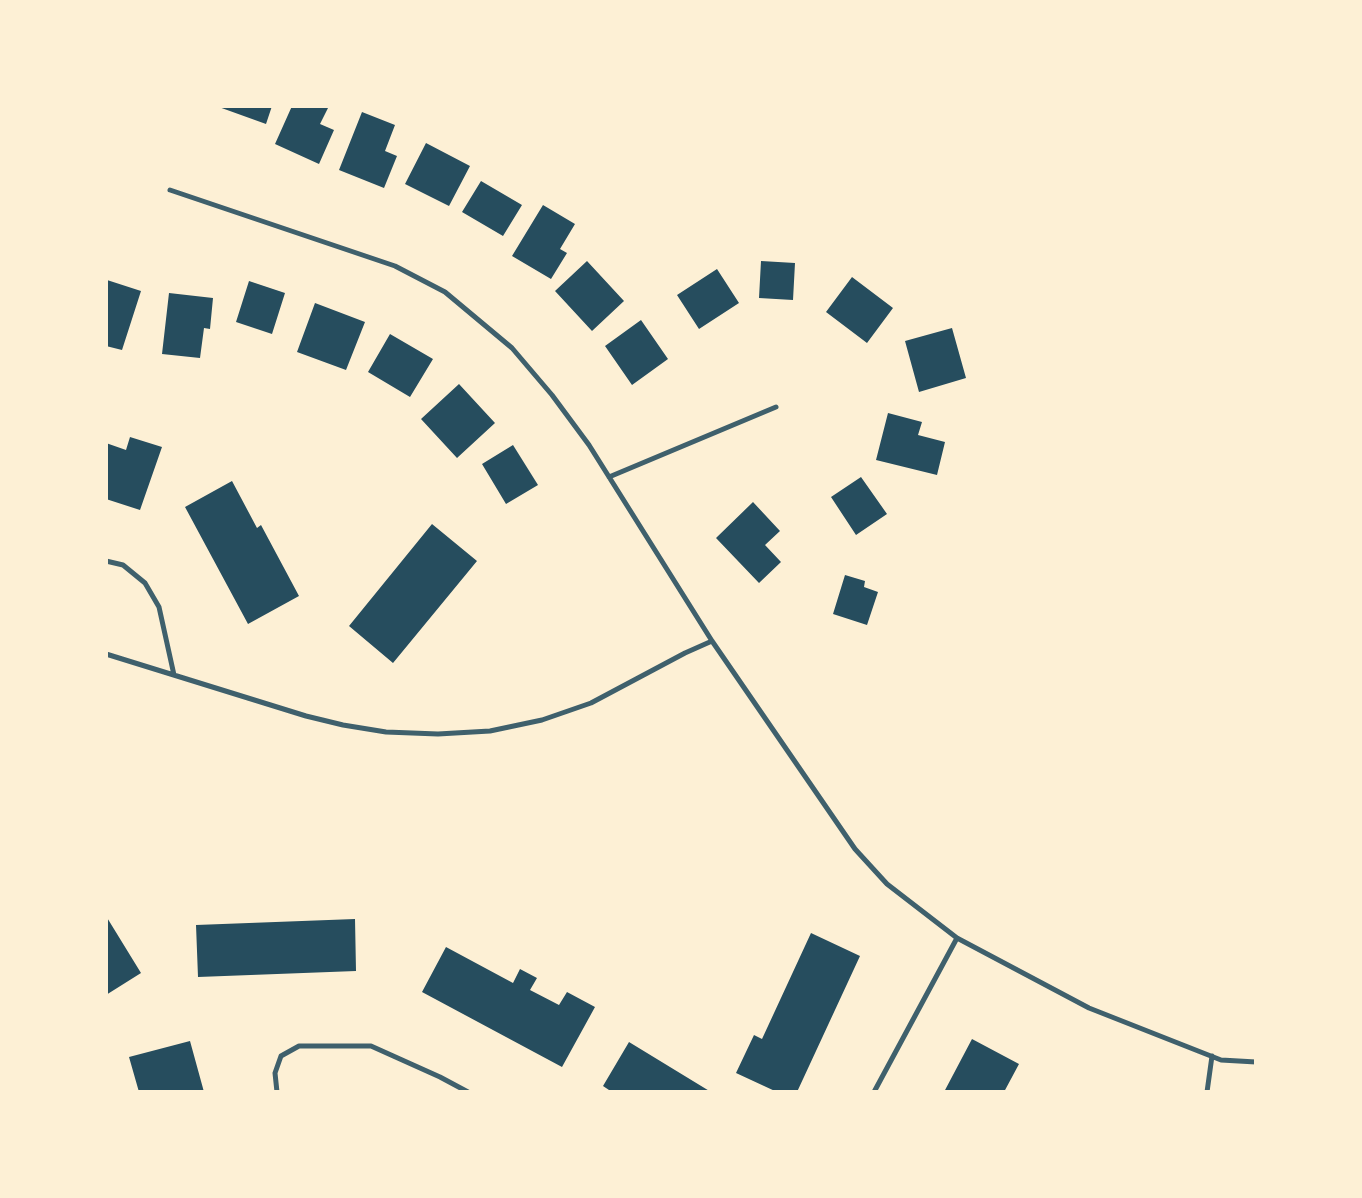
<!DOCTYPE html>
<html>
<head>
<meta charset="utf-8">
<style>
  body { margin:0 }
  #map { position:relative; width:1362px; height:1198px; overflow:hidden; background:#fdf0d5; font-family:Signika,sans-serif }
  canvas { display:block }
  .frame { position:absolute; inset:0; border:108px solid #fdf0d5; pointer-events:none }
</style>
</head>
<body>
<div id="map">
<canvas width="1362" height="1198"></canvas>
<div class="frame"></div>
</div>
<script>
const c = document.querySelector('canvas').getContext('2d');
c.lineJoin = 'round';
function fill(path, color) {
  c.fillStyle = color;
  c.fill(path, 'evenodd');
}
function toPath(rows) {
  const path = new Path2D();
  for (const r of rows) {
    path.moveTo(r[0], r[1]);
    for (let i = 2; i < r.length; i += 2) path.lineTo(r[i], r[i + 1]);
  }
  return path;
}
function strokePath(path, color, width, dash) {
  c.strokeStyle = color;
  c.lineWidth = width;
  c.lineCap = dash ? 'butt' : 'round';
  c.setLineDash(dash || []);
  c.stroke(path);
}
fill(toPath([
  [216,106,272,106,266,124],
  [292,106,329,106,320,124,334,130,319,164,275,144],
  [362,112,395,125,385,151,397,156,384,188,339,170],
  [426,143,470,166,449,206,405,184],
  [481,181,522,205,503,236,462,212],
  [543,205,575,224,560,249,567,253,551,279,512,256],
  [587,261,624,301,592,331,555,291],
  [761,261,795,263,793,300,759,298],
  [717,269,739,303,699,329,677,295],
  [852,277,893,308,867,343,826,312],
  [107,280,141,291,122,350,106,346],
  [249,281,285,293,272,334,236,322],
  [169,293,213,298,210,329,204,328,200,358,162,354],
  [315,303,365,322,346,370,297,352],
  [641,320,668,359,632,385,605,346],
  [952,328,966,378,919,392,905,341],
  [390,334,433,359,410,397,368,372],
  [459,384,495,423,457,458,421,419],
  [888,413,922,422,918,435,945,442,937,475,876,460],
  [130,437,162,447,140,510,106,499,106,443,126,450],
  [513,445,538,485,506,504,482,464],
  [861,477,887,514,856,535,831,497],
  [232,481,257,528,261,525,299,596,248,624,185,507],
  [753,502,780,531,765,545,781,562,759,583,716,538],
  [432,524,477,561,393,663,349,626],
  [845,575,865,581,864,587,878,592,867,625,833,614],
  [106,916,141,973,106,995],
  [355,919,356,971,198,977,196,925],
  [811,933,860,956,797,1092,777,1092,736,1073,754,1035,762,1039],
  [446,947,513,983,520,969,537,978,530,990,559,1005,567,992,595,1007,562,1067,422,992],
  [972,1039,1019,1064,1004,1092,944,1092],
  [190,1041,204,1092,139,1092,129,1057],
  [629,1042,711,1092,612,1092,603,1086]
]), '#264d5e');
strokePath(toPath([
  [170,190,395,266,445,292,512,348,552,395,589,445,712,641,855,849,887,884,957,938,1089,1008,1221,1060,1256,1062],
  [609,477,776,407],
  [106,561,123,565,145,583,159,607,174,675],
  [106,654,306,716,343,725,386,732,438,734,490,731,542,720,591,703,685,653,712,641],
  [277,1092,275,1073,281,1056,299,1046,371,1046,440,1077,468,1092],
  [874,1092,957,938],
  [1207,1092,1212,1056]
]), '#3f606c', 5);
</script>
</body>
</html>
